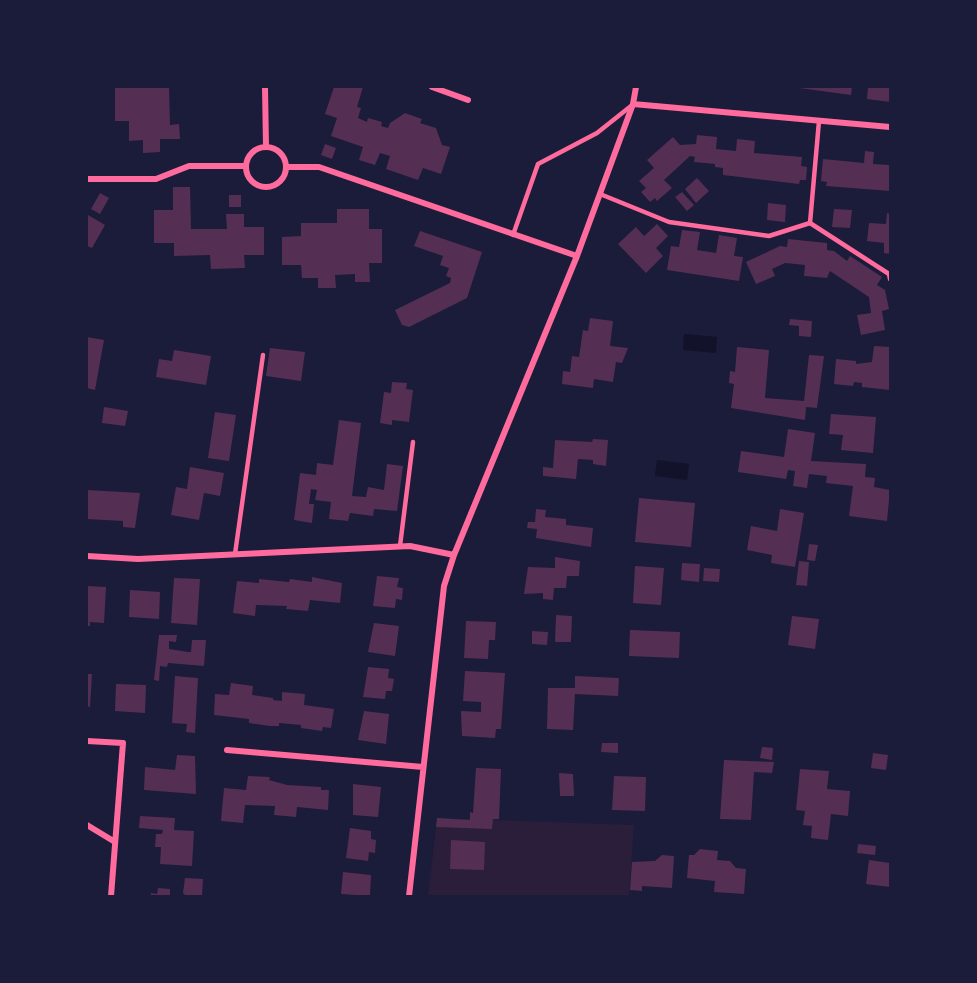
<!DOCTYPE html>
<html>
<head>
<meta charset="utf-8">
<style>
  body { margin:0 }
  #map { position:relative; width:977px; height:983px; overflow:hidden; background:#1b1b3a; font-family:"Zilla Slab",serif }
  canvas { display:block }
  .frame { position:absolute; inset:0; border:88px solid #1b1b3a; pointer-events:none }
</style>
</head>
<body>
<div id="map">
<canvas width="977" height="983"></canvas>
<div class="frame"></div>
</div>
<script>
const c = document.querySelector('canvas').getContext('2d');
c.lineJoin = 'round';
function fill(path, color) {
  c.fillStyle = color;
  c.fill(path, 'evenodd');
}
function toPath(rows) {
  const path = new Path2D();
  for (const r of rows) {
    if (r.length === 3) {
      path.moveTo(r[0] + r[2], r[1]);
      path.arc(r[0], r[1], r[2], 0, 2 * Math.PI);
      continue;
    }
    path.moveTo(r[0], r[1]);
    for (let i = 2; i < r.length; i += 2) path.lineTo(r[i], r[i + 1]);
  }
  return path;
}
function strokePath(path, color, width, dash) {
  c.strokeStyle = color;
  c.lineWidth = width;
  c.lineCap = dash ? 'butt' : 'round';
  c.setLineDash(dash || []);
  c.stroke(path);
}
fill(toPath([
  [437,818,634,825,629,896,428,896]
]), '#2a1e3b');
fill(toPath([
  [684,334,717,337,716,353,683,350],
  [657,460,689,464,687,480,655,476]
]), '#12122b');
fill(toPath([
  [115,87,169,87,170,125,179,124,180,139,160,139,160,152,143,153,143,140,129,141,129,121,115,121],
  [334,87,363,87,357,107,361,108,358,118,367,122,368,118,382,122,381,126,388,128,390,123,405,113,422,119,420,123,436,128,442,145,450,147,441,174,423,168,418,180,386,169,390,156,380,153,375,165,359,160,363,147,331,136,337,118,325,114],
  [792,87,852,87,851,95],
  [868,87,890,87,890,102,867,99],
  [697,135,717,137,716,149,736,151,737,139,755,141,754,153,802,157,801,166,807,167,806,180,800,180,799,184,723,175,723,168,715,167,715,164,694,162,695,157,690,156,664,180,672,188,657,201,655,198,650,202,641,192,646,188,639,181,654,168,647,160,673,137,680,145,696,144],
  [325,144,336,148,332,159,321,155],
  [865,151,874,152,873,164,890,165,890,191,826,186,827,182,821,181,823,159,864,163],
  [697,178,709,191,696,203,685,189],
  [173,187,190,187,191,229,227,229,226,214,244,214,244,227,264,227,264,255,244,255,245,268,211,269,210,255,174,256,174,243,154,243,154,210,173,210],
  [682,192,694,205,687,211,675,197],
  [100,193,109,198,100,214,91,209],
  [229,195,241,195,241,207,229,207],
  [768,203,786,205,785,222,767,220],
  [337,209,369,209,369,229,382,229,382,263,369,263,370,282,355,282,355,274,335,275,336,288,318,288,318,278,302,278,301,265,282,265,282,237,301,236,301,223,337,223],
  [834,209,852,210,850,228,832,227],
  [887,213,890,214,890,254,884,253,884,243,867,241,869,223,886,224],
  [88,215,105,225,92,248,87,246],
  [657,224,668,236,656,248,663,256,646,273,618,244,636,227,644,236],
  [682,230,700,232,697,250,716,253,719,235,737,238,734,256,743,257,739,281,667,270,671,246,679,247],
  [420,231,482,252,467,298,409,327,402,325,395,310,450,283,451,278,446,276,449,268,440,265,443,256,414,246],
  [788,239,827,243,827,250,834,251,847,261,850,256,882,277,877,285,885,290,889,309,882,311,885,330,861,335,857,315,871,313,869,297,830,271,827,278,804,276,805,265,785,263,772,269,775,276,756,284,746,262,780,246,787,247],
  [590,318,613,321,610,346,628,348,622,363,616,362,613,382,594,379,593,388,562,384,563,371,570,372,572,356,579,357,583,330,588,331],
  [790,319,812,321,811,337,799,336,799,326,789,325],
  [87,337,104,340,95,390,87,388],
  [874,346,890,347,890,390,862,387,862,383,854,382,853,386,834,384,836,359,856,361,856,364,872,362],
  [737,347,769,350,765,398,804,401,809,355,824,356,817,408,806,407,805,420,731,408,734,384,729,383,730,371,735,372],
  [270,348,305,352,301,381,266,376],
  [174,350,211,356,206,385,156,377,159,359,172,361],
  [392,382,407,383,406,389,413,390,409,422,392,420,392,425,380,423,384,392,391,393],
  [104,407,128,411,125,426,102,423],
  [215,412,236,415,229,461,208,458],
  [831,414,876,417,873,453,841,450,843,435,829,434],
  [339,420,361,423,352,496,366,497,368,487,384,490,387,464,403,466,397,511,374,509,373,516,350,513,348,521,329,519,331,502,315,500,317,490,311,489,309,504,314,504,312,523,294,520,300,473,316,475,317,463,333,465],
  [788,429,815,433,811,461,866,464,865,477,875,478,874,487,890,490,887,521,849,516,853,486,826,483,827,476,809,474,807,488,793,486,795,471,788,470,786,479,738,472,741,451,784,457],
  [593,439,608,440,606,466,593,464,593,460,578,459,576,479,543,476,543,467,553,468,555,440,592,442],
  [190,467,224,473,220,496,204,493,199,520,171,515,176,487,187,489],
  [87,490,140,493,135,528,123,527,123,521,87,519],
  [639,498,695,503,691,547,635,542],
  [536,509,546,510,545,517,566,519,566,525,593,528,591,547,536,538,537,529,527,528,528,522,535,522],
  [780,509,804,513,795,567,771,563,772,555,747,550,751,526,777,531],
  [809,544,818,545,815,561,807,560],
  [555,557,580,561,579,576,567,576,566,588,554,588,553,600,543,599,543,593,524,594,528,567,555,568],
  [799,561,809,562,807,586,796,585],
  [682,563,700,564,699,582,681,580],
  [635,566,664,568,661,605,633,603],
  [704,568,720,569,719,582,703,581],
  [377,576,399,578,397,587,403,588,402,600,396,599,395,608,373,606],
  [312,577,342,583,340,603,310,600,308,611,286,609,287,606,256,605,255,616,233,613,237,581,259,583,259,579,289,582,290,579,312,582],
  [174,578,200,579,197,625,171,623],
  [87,586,106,587,104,623,90,622,90,626,87,626],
  [130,590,160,592,159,619,129,617],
  [556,615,572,616,571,642,555,642],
  [792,616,819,619,815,649,788,645],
  [466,621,496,622,495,640,489,640,488,659,464,658],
  [374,623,399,626,395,656,368,652],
  [630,630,680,632,679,658,629,656],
  [532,631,548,632,547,645,532,644],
  [159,635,177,635,176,642,169,641,169,649,188,652,191,652,192,640,206,640,204,666,168,663,167,667,160,666,159,681,154,680],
  [368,667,389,669,388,678,394,679,392,691,386,691,385,699,363,697],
  [465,671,505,673,501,729,496,729,495,738,462,736,461,711,481,712,481,702,463,701],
  [87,674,92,674,90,707,87,706],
  [175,676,198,678,195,733,186,732,187,724,172,723],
  [575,676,619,678,618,696,575,694,573,730,547,729,548,688,575,688],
  [231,683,253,686,252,695,273,698,273,700,282,701,282,692,305,694,304,705,334,709,331,728,323,727,322,731,301,728,301,725,279,723,279,726,270,726,249,723,249,719,214,715,215,694,229,695],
  [116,684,146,685,145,713,115,711],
  [364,711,389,714,386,744,358,740],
  [602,743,618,743,618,753,601,752],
  [762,747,773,748,772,760,760,758],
  [873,753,888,755,886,770,871,768],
  [177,755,195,756,196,794,144,790,145,767,175,770],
  [724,760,774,762,772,773,754,772,751,820,720,819],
  [476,768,501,769,499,819,493,819,492,829,436,827,437,818,470,820,470,812,473,813],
  [800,769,829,771,827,789,850,791,848,816,831,814,828,840,811,838,812,826,803,825,805,811,796,810],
  [559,773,573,774,574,796,560,796],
  [248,776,270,777,269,780,287,785,321,787,321,790,329,790,328,810,297,807,296,817,274,815,275,806,245,805,243,823,221,821,224,788,246,790],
  [614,776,646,777,645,811,612,810],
  [353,784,381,787,378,817,353,815],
  [140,816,175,818,174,830,194,831,192,866,160,864,161,847,155,847,156,834,162,834,163,830,139,828],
  [350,828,371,831,371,839,376,840,375,853,369,852,368,861,346,858],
  [451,840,485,842,484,870,450,869],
  [858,844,876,846,875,855,857,853],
  [700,849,718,851,717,860,730,861,736,868,746,869,744,894,714,892,715,881,687,878,689,855,694,855],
  [662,855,674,856,672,888,642,886,642,891,630,890,632,862,655,861],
  [869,860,890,863,890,887,866,884],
  [343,872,371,875,370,896,341,894],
  [185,878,203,879,202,896,186,896,183,893],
  [158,888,170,889,170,896,151,896,151,893,157,894]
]), '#542f53');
strokePath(toPath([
  [819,121,810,223,889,274,890,279],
  [600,194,669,222,769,236,810,223],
  [513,235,538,164,597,133,631,106],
  [400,546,413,442],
  [235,554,263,355]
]), '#ff6b9d', 4.5);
strokePath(toPath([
  [265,87,266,147],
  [432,87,468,100],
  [633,104,890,127],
  [266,167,20],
  [286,167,319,167,577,256],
  [87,179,156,179,189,166,246,166],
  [87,556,138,559,410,546,454,555],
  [87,741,123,743,111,896],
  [227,750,423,767],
  [87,825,115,842],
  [409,896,444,586,454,555,577,256,633,104,636,87]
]), '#ff6b9d', 6);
</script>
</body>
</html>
